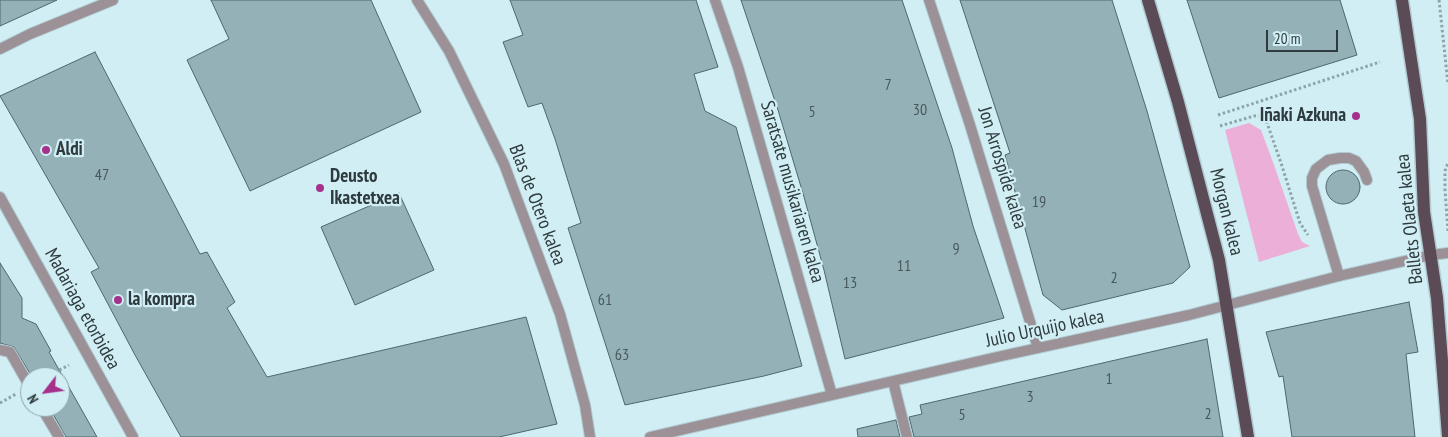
<!DOCTYPE html>
<html>
<head>
<meta charset="utf-8">
<style>
  body { margin:0 }
  #map { position:relative; width:1448px; height:437px; overflow:hidden; background:#d0eef4; font-family:"PT Sans Narrow",sans-serif }
  canvas { display:block }
  .north { position:absolute; left:20px; top:367px; width:50px; height:50px; box-sizing:border-box; background:#d0eef4; border:1px solid #8fa6ab; border-radius:50%; rotate:240deg; font-size:14px; font-weight:700; line-height:20px; text-align:center; color:#2e3a3d }
  .north::after { content:''; display:block; margin:auto; width:18px; height:22px; background:#a5318a; clip-path:polygon(50% 0,100% 100%,50% 72%,0 100%) }
  .scale { position:absolute; left:1266px; top:30px; width:72px; height:22px; box-sizing:border-box; border:2px solid #2e3a3d; border-top:0; padding-left:6px; font-size:15px; line-height:18px; white-space:nowrap; color:#2e3a3d; -webkit-text-stroke:4px #d0eef4; paint-order:stroke }
</style>
</head>
<body>
<div id="map">
<canvas width="1448" height="437"></canvas>
<div class="north">N</div>
<div class="scale">20 m</div>
</div>
<script>
const c = document.querySelector('canvas').getContext('2d');
c.lineJoin = 'round';
function fill(path, color) {
  c.fillStyle = color;
  c.fill(path, 'evenodd');
}
function toPath(rows) {
  const path = new Path2D();
  for (const r of rows) {
    if (r.length === 3) {
      path.moveTo(r[0] + r[2], r[1]);
      path.arc(r[0], r[1], r[2], 0, 2 * Math.PI);
      continue;
    }
    path.moveTo(r[0], r[1]);
    for (let i = 2; i < r.length; i += 2) path.lineTo(r[i], r[i + 1]);
  }
  return path;
}
function strokePath(path, color, width, dash) {
  c.strokeStyle = color;
  c.lineWidth = width;
  c.lineCap = dash ? 'butt' : 'round';
  c.setLineDash(dash || []);
  c.stroke(path);
}
function label(font, color, halo, rows, align = 'center') {
  c.font = font + ' "PT Sans Narrow",sans-serif';
  c.lineWidth = 4.5;
  c.setLineDash([]);
  c.textBaseline = 'middle';
  c.strokeStyle = halo;
  c.fillStyle = color;
  for (const [text, x, y, turn = 0] of rows) {
    c.save();
    c.translate(x, y);
    c.rotate((+turn || 0) * Math.PI / 180);
    c.textAlign = isNaN(turn) ? turn : align;
    if (halo) c.strokeText(text, 0, 0);
    c.fillText(text, 0, 0);
    c.restore();
  }
}
fill(toPath([
  [1249,123,1261,130,1274,165,1298,234,1302,242,1310,246,1259,262,1225,130]
]), '#ebafd8');
const building = toPath([
  [0,0,57,0,0,26,0,0],
  [211,0,371,0,421,112,250,191,187,60,229,39,211,0],
  [510,0,696,0,718,67,694,74,705,111,736,127,802,366,764,376,625,405,568,228,581,223,555,139,542,103,528,107,503,42,523,35,510,0],
  [741,0,902,0,952,148,973,226,1004,318,845,359,824,270,804,197,778,110,741,0],
  [960,0,1112,0,1147,111,1190,267,1173,283,1062,310,1043,295,1005,155,1010,153,960,0],
  [1187,0,1340,0,1357,55,1219,98,1187,0],
  [95,52,200,254,207,252,235,302,227,308,267,377,526,317,557,424,499,437,181,437,135,355,91,272,99,268,0,96,95,52],
  [1343,187,17],
  [399,193,434,270,355,305,321,227,399,193],
  [0,263,22,298,22,318,36,324,51,351,49,352,97,437,66,437,49,407,60,407,60,377,32,377,14,347,0,343,0,263],
  [1409,302,1418,352,1406,354,1415,437,1292,437,1283,376,1279,377,1266,332,1409,302],
  [1207,339,1223,437,914,437,909,417,922,414,920,405,1207,339],
  [896,420,900,437,858,437,857,429,896,420]
]);
fill(building, '#94b1b7');
strokePath(building, '#4d686d', 1);
const lane = toPath([
  [1339,276,1312,186,1312,178,1316,169,1328,160,1340,158,1349,158,1356,161,1364,172,1367,180]
]);
const street = toPath([
  [417,0,449,51,504,164,560,314,585,405,590,437],
  [715,0,738,67,832,395],
  [929,0,970,125,1038,348],
  [0,49,30,34,113,0],
  [0,197,133,437],
  [0,350,10,352,30,387],
  [893,381,907,437],
  [41,407,59,437],
  [650,437,997,357,1189,315,1339,276,1431,255,1448,253]
]);
const primary = toPath([
  [1148,0,1178,102,1219,260,1248,437],
  [1402,0,1420,119,1424,212,1437,298,1448,436]
]);
strokePath(lane, '#b0cacf', 12);
strokePath(street, '#b0cacf', 12);
strokePath(primary, '#b0cacf', 15);
strokePath(toPath([
  [1439,0,1448,84],
  [1218,115,1380,62],
  [1220,126,1254,116,1260,116,1266,120,1281,163,1300,223,1308,235],
  [1448,231,1445,190,1445,171,1448,163],
  [46,377,69,365],
  [0,403,16,394]
]), '#8ea4a9', 3, [2.5, 2.5]);
strokePath(lane, '#9b9197', 10);
strokePath(street, '#9b9197', 10);
strokePath(primary, '#5b4b56', 12);
for (const [x, y, r, color] of [
  [1356,116,5,"#a5318a"],
  [46,150,5,"#a5318a"],
  [320,188,5,"#a5318a"],
  [118,300,5,"#a5318a"]
]) {
  const dot = new Path2D();
  dot.arc(x, y, r, 0, 2 * Math.PI);
  c.fillStyle = color;
  c.fill(dot);
  strokePath(dot, '#d0eef4', 2);
}
label('16px', '#48585c', null, [
  ["7",888,85],
  ["30",920,110],
  ["5",812,112],
  ["47",102,175],
  ["19",1039,202],
  ["9",956,249],
  ["11",904,266],
  ["2",1114,278],
  ["13",850,283],
  ["61",605,300],
  ["63",622,355],
  ["1",1109,379],
  ["3",1030,397],
  ["2",1208,414],
  ["5",962,415]
]);
label('bold 19px', '#2e3a3d', '#d0eef4', [
  ["Iñaki Azkuna",1346,116,"right"],
  ["Aldi",56,150],
  ["Deusto",330,177],
  ["Ikastetxea",330,199],
  ["la kompra",128,300]
], 'left');
label('19px', '#2e3a3d', '#d0eef4', [
  ["Jon Arrospide kalea",1002,168,73],
  ["Saratsate musikariaren kalea",792,192,74],
  ["Blas de Otero kalea",537,205,69],
  ["Morgan kalea",1226,212,76],
  ["Ballets Olaeta kalea",1410,219,-96],
  ["Madariaga etorbidea",82,309,61],
  ["Julio Urquijo kalea",1045,329,-12]
]);
</script>
</body>
</html>
